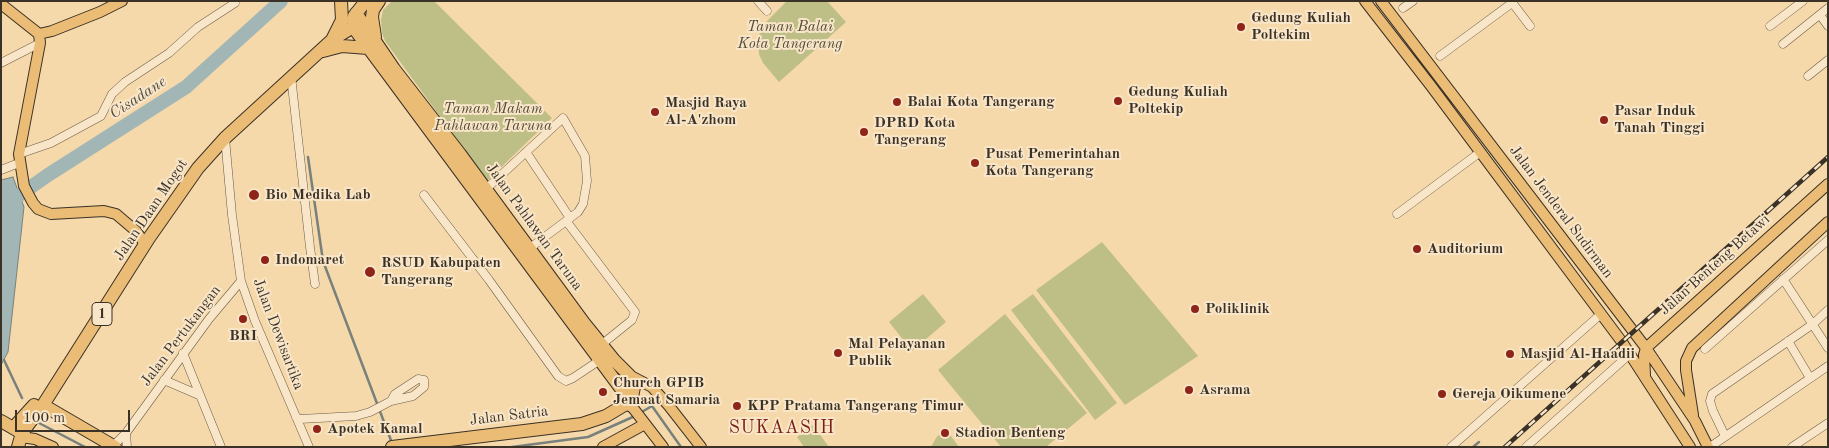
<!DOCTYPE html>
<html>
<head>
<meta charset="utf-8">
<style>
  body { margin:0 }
  #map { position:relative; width:1829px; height:448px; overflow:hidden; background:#f6d9aa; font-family:"Old Standard TT",serif }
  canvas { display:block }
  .frame { position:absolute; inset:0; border:2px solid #3a3127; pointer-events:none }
  .scale { position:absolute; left:15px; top:410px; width:115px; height:22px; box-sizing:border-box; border:2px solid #3a3127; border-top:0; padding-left:6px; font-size:15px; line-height:18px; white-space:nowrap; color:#3a3127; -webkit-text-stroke:4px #f9e6c8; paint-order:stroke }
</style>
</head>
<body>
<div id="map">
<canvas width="1829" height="448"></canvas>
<div class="frame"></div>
<div class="scale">100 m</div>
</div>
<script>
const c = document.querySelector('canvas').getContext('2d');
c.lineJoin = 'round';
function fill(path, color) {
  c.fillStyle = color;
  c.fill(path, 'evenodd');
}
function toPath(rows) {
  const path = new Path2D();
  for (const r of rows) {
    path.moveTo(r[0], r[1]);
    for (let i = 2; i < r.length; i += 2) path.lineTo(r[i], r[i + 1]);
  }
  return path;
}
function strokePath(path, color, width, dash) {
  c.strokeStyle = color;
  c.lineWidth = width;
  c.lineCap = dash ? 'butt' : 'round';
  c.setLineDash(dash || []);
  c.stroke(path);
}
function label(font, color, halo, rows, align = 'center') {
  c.font = font + ' "Old Standard TT",serif';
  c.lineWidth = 4;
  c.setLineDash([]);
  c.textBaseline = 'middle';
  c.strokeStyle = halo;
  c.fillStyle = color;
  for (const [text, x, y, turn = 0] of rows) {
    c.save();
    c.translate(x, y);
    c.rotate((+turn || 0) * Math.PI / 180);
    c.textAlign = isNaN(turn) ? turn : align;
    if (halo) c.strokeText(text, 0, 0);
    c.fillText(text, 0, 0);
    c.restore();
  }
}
fill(toPath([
  [392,1,434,1,552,118,487,181,385,41,382,33,381,20,383,10],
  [787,1,827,1,846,22,779,82,763,63,759,54,758,41,760,32,767,21],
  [1102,242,1198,356,1125,405,1036,290],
  [923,294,946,322,912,351,889,322],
  [1033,294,1117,403,1095,420,1011,310],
  [1005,314,1087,413,1046,447,1001,447,938,370],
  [813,425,829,447,804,447,797,437],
  [945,428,959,447,931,447,936,438]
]), '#bebf87');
const water = toPath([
  [13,177,24,207,8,352,1,365,1,180,13,177]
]);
fill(water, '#a2b7b5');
strokePath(water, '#78817c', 1);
strokePath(toPath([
  [308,157,323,261,392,443],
  [4,360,22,398],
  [640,413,652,406,681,447],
  [39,423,85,447],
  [512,447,588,437,635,416],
  [1473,447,1479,442]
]), '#78817c', 2.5);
strokePath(toPath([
  [1,208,48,175,186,87,281,1]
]), '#a2b7b5', 14);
const minor = toPath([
  [758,1,767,11],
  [1511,1,1530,26],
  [1403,8,1413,1],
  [1820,15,1828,26],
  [1770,26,1803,1],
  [1783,44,1828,8],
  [1440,56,1512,3],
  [1,63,40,43],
  [291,76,310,247,315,284],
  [1808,76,1828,60],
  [225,138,232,215,241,281,255,321,309,447],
  [526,152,570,218],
  [19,154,51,143,101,116,112,94,125,82,169,53,198,27,235,3],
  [1,170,19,163],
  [486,189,563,118,585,156,587,181,583,204,578,212,530,248],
  [424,195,489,280,558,376,566,381,573,378,600,360],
  [1397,214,1479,153],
  [567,222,635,312,632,320,601,345],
  [1783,279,1828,348],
  [1788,341,1810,378],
  [1705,349,1828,240],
  [183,353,221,447],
  [164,380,199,395],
  [296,417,300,419,356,416,370,412,391,401,395,394,418,379,424,380,424,387,413,396,391,401],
  [126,433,127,447],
  [1725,436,1713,411,1710,401,1712,394,1813,324,1828,310],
  [113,446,126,433,209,319,241,281],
  [1451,447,1601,314],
  [1526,447,1630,354],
  [1710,447,1828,366],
  [1792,447,1828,423]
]);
const major = toPath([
  [1365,1,1431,86,1622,342,1690,447],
  [1381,1,1646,348,1695,421,1708,447],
  [1,4,39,34],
  [39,34,40,43,19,154,24,186,33,203,38,209,51,214,104,211,116,214,136,231,145,244],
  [39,34,52,31,100,12,122,1],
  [629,375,652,387,669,406,701,447],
  [1645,375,1644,355,1646,348,1828,184],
  [626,404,633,408,663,447],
  [1693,415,1686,370,1686,361,1692,348,1828,222],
  [21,437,35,439,53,447],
  [603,447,645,424]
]);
const highway = toPath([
  [366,1,354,16,353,27,622,390,627,398,626,404],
  [356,13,394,69,460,154,584,323,614,360,629,375,634,387,632,397,626,404,606,416,582,424,392,447],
  [375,37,372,17,373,10,379,1],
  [333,38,342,20,341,1],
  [323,51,342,46,368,48],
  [43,405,115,447],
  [1,421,20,432],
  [14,427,34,405],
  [18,447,22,433,43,405,149,238,198,168,225,138,332,40,353,27,365,26]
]);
strokePath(minor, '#695b48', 9);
strokePath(major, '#3a3127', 12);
strokePath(highway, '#3a3127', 14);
strokePath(minor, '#f9e6c8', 8);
strokePath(major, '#ebbc75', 10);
strokePath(highway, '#ebbc75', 12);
const rail = toPath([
  [1505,447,1828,157]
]);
strokePath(rail, '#3a3127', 4.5);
strokePath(rail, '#f9e6c8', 2.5, [8]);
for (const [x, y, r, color] of [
  [1241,27,5,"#8f2418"],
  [1118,101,5,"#8f2418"],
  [897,102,5,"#8f2418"],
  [655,112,5,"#8f2418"],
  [1604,120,5,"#8f2418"],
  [864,132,5,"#8f2418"],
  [975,163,5,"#8f2418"],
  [254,195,6,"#8f2418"],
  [1417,249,5,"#8f2418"],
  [265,260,5,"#8f2418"],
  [370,272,6,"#8f2418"],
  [1195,309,5,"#8f2418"],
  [243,319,5,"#8f2418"],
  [838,353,5,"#8f2418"],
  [1510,354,5,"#8f2418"],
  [1189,390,5,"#8f2418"],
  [603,392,5,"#8f2418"],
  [1442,394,5,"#8f2418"],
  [737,406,5,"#8f2418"],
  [317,429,5,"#8f2418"],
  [945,433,5,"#8f2418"]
]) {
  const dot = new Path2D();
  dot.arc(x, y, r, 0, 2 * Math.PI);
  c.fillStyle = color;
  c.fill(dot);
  strokePath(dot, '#f9e6c8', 2);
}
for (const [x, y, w] of [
  [102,314,20]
]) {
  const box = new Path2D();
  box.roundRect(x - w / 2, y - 11.5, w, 23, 4);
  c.fillStyle = '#f9e6c8';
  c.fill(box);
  strokePath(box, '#3a3127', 1);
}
label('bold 14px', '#3a3127', null, [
  ["1",102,314]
]);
label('bold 15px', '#3a3127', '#f9e6c8', [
  ["Gedung Kuliah",1251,18],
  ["Poltekim",1251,35],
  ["Gedung Kuliah",1128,92],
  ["Poltekip",1128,109],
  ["Balai Kota Tangerang",907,102],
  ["Masjid Raya",665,103],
  ["Al-A'zhom",665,120],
  ["Pasar Induk",1614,111],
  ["Tanah Tinggi",1614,128],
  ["DPRD Kota",874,123],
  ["Tangerang",874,140],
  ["Pusat Pemerintahan",985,154],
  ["Kota Tangerang",985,171],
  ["Bio Medika Lab",265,195],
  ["Auditorium",1427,249],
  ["Indomaret",275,260],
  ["RSUD Kabupaten",381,263],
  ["Tangerang",381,280],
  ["Poliklinik",1205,309],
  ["BRI",243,336,"center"],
  ["Mal Pelayanan",848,344],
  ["Publik",848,361],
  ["Masjid Al-Haadii",1520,354],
  ["Church GPIB",613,383],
  ["Jemaat Samaria",613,400],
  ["Asrama",1199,390],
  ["Gereja Oikumene",1452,394],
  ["KPP Pratama Tangerang Timur",747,406],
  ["Apotek Kamal",327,429],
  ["Stadion Benteng",955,433]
], 'left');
label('italic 15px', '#544d3a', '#f9e6c8', [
  ["Taman Balai",790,27],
  ["Kota Tangerang",790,44],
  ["Taman Makam",493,109],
  ["Pahlawan Taruna",493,126]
]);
label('15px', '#3a3127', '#f9e6c8', [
  ["Jalan Daan Mogot",151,210,-56],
  ["Jalan Jenderal Sudirman",1561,212,53],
  ["Jalan Pahlawan Taruna",534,227,54],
  ["Jalan Benteng Betawi",1715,265,-42],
  ["Jalan Dewisartika",278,334,69],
  ["Jalan Pertukangan",181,336,-53],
  ["Jalan Satria",509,416,-7]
]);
label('italic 16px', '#4f4c43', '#f9e6c8', [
  ["Cisadane",138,98,-33]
]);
c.letterSpacing = '1px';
label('18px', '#7a1f14', '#f9e6c8', [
  ["SUKAASIH",782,428]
]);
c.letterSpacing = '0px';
</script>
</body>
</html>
